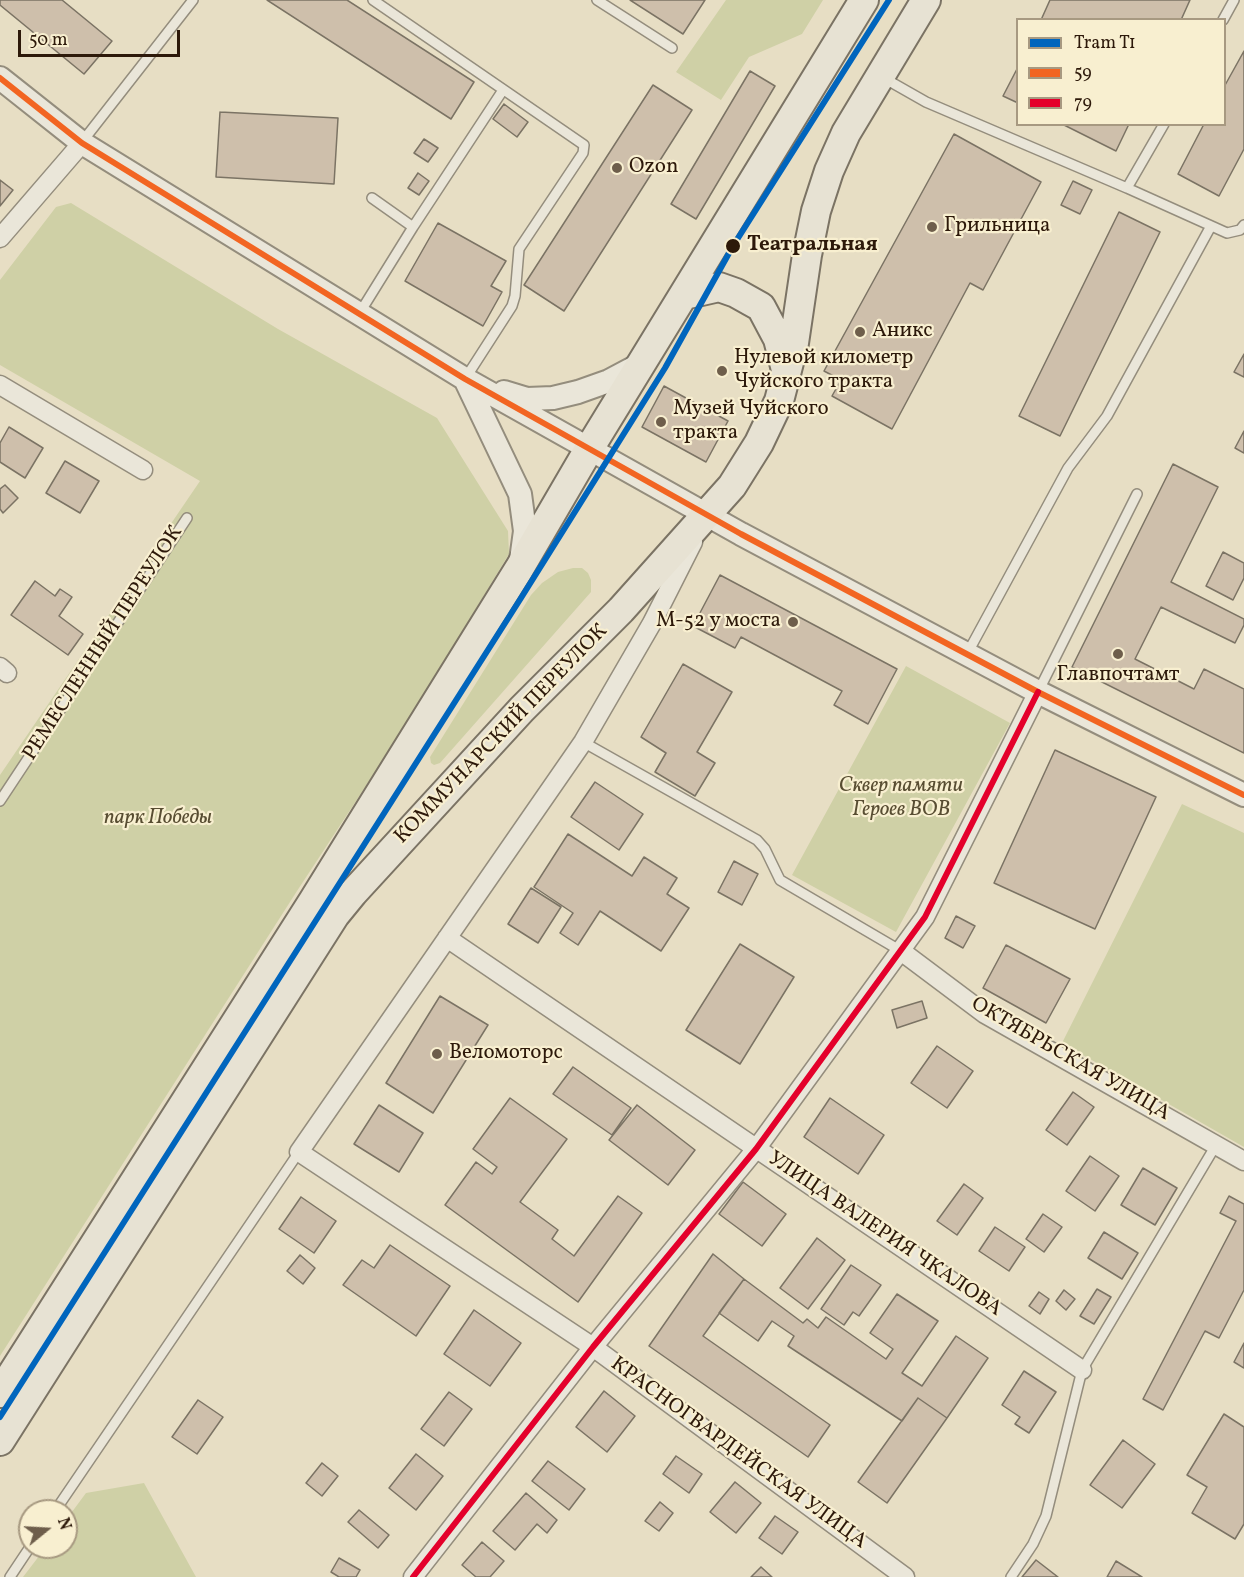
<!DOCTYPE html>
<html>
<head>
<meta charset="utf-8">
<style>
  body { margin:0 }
  #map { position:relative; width:1244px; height:1577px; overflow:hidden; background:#e7dec4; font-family:Vollkorn,serif }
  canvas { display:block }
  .legend { position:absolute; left:1016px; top:18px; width:210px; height:108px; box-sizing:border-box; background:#f8efd0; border:2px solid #a79981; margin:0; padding:8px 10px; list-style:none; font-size:18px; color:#2d190a }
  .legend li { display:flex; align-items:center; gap:12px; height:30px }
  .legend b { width:30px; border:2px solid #a79981 }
  .north { position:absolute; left:18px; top:1499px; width:60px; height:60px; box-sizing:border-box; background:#f8efd0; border:2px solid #a79981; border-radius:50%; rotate:72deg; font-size:16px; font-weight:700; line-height:24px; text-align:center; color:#2d190a }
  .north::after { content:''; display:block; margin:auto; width:21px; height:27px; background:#6e5e4b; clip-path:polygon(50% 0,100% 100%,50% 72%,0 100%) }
  .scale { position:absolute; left:18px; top:30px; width:162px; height:27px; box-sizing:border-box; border:3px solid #2d190a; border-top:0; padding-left:8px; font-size:18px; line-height:21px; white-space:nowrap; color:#2d190a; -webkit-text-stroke:4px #f8efd0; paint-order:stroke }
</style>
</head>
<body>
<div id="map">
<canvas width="1244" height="1577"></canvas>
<ul class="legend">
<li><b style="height:8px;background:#0065bd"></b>Tram T1</li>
<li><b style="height:8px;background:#f26522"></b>59</li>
<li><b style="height:8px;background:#e4002b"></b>79</li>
</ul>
<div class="north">N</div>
<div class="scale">50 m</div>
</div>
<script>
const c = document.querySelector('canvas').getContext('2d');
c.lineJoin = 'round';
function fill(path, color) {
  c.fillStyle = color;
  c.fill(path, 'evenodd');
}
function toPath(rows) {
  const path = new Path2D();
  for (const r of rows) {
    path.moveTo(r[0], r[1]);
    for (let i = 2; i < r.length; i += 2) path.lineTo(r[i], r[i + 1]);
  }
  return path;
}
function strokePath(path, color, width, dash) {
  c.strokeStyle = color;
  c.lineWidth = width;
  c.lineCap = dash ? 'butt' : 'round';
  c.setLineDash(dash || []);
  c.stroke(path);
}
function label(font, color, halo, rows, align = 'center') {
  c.font = font + ' Vollkorn,serif';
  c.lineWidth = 4.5;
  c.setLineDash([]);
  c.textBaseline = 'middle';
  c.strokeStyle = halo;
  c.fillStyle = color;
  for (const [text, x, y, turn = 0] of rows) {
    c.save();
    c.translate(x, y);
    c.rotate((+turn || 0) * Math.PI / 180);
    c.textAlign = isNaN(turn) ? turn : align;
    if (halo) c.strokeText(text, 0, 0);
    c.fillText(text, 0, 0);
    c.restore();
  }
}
fill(toPath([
  [726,0,823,0,802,34,749,57,721,100,676,72],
  [71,203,278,329,437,418,508,531,509,554,402,731,297,891,0,1356,0,775,200,481,0,365,0,280,56,207],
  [573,568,582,568,588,573,591,580,591,592,440,763,434,765,431,763,430,757,531,595,542,583,558,572],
  [906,666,1010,723,896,932,792,875],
  [1182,804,1244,833,1244,1147,1062,1043],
  [144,1483,196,1577,23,1577,46,1547,66,1547,66,1520,86,1493]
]), '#cfd0a6');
const building = toPath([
  [0,0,62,0,112,41,84,74,0,5,0,0],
  [267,0,347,0,474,82,451,119,267,0],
  [630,0,705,0,683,34,630,0],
  [1050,0,1190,0,1181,20,1041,20,1050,0],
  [1244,51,1244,149,1219,196,1178,174,1204,124,1224,124,1224,87,1244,51],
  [1018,67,1018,103,1003,96,1018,67],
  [750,71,775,86,696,219,671,204,750,71],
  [653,85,692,110,564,311,524,285,653,85],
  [504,104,528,122,517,137,493,119,504,104],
  [220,112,338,118,334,184,216,177,220,112],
  [1062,124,1129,124,1116,151,1062,124],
  [954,134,1041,182,983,290,970,283,892,429,832,396,841,380,824,371,954,134],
  [424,139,438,148,428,162,414,153,424,139],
  [418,173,429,181,419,195,408,188,418,173],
  [0,180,13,190,0,206,0,180],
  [1073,181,1092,190,1080,214,1061,205,1073,181],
  [1119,212,1160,232,1060,436,1019,416,1119,212],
  [438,223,506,261,491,286,502,292,483,326,405,281,438,223],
  [1244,354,1244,377,1234,372,1244,354],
  [664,386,728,421,706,462,642,427,664,386],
  [9,427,43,448,25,478,0,462,0,443,9,427],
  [1244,431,1244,453,1235,448,1244,431],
  [65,461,99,481,80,513,46,493,65,461],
  [1173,464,1218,487,1171,582,1244,619,1244,625,1235,643,1161,607,1135,659,1194,689,1204,669,1244,689,1244,753,1072,667,1173,464],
  [5,485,18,498,3,513,0,509,0,489,5,485],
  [1223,552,1244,563,1244,578,1233,600,1206,586,1223,552],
  [720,575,897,669,868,724,834,705,842,691,741,637,735,648,693,626,720,575],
  [35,581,55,596,60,589,72,597,59,616,83,634,68,655,11,615,35,581],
  [683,664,732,692,697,752,715,763,695,796,655,772,666,753,641,737,683,664],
  [1055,750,1156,797,1095,929,994,883,1055,750],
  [595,782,643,814,619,850,571,817,595,782],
  [568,834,632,876,644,857,677,878,667,894,689,908,661,951,600,911,578,945,560,933,573,913,534,887,568,834],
  [734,861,758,874,742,905,718,892,734,861],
  [531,888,561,907,538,943,508,924,531,888],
  [956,916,975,926,963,948,945,938,956,916],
  [740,944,794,977,740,1064,686,1030,740,944],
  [1006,945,1070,979,1046,1023,983,988,1006,945],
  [440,996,488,1025,433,1113,386,1083,440,996],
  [922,1001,927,1018,897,1028,892,1010,922,1001],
  [937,1046,973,1071,947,1108,911,1083,937,1046],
  [573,1067,631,1108,612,1135,553,1094,573,1067],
  [1073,1092,1094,1107,1067,1145,1046,1130,1073,1092],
  [510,1098,567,1139,520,1202,558,1230,552,1239,574,1256,618,1196,642,1213,578,1302,445,1205,476,1162,492,1174,497,1167,473,1149,510,1098],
  [830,1098,884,1135,858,1174,804,1137,830,1098],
  [379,1105,423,1133,399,1172,354,1144,379,1105],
  [637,1105,695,1150,668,1185,609,1140,637,1105],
  [1090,1156,1119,1176,1095,1211,1066,1191,1090,1156],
  [1143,1168,1177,1188,1155,1225,1121,1205,1143,1168],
  [743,1182,786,1214,762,1246,719,1214,743,1182],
  [964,1184,983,1198,957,1235,937,1221,964,1184],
  [1229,1196,1244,1204,1244,1290,1219,1338,1205,1331,1163,1410,1143,1399,1236,1221,1220,1213,1229,1196],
  [301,1197,336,1221,314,1253,279,1229,301,1197],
  [1043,1214,1062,1227,1044,1252,1026,1239,1043,1214],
  [995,1227,1025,1247,1009,1271,979,1251,995,1227],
  [1104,1232,1138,1253,1122,1279,1088,1258,1104,1232],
  [817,1238,845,1260,808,1309,780,1288,817,1238],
  [390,1245,450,1286,416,1336,343,1285,362,1260,374,1268,390,1245],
  [713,1254,744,1279,703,1336,830,1425,808,1457,649,1346,713,1254],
  [300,1255,315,1268,303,1284,287,1271,300,1255],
  [851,1265,881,1285,859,1316,853,1312,844,1325,821,1309,851,1265],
  [744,1279,803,1323,807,1319,818,1328,826,1317,886,1359,893,1349,870,1333,897,1294,938,1321,902,1373,922,1386,956,1336,988,1358,947,1418,918,1398,902,1421,788,1346,794,1336,772,1321,758,1341,719,1313,744,1279],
  [1097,1289,1111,1297,1094,1324,1080,1316,1097,1289],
  [1064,1290,1075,1299,1066,1310,1056,1301,1064,1290],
  [1039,1292,1049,1299,1040,1314,1029,1306,1039,1292],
  [474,1310,521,1343,490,1386,444,1354,474,1310],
  [1244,1343,1244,1368,1234,1362,1244,1343],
  [1024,1371,1056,1392,1029,1433,1015,1424,1020,1417,1002,1405,1024,1371],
  [604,1391,635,1416,607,1452,576,1427,604,1391],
  [449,1392,472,1409,444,1446,421,1429,449,1392],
  [918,1398,947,1418,887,1503,858,1482,918,1398],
  [198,1400,223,1417,197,1454,172,1437,198,1400],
  [1224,1414,1244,1427,1244,1524,1235,1539,1192,1513,1207,1487,1187,1475,1224,1414],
  [1123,1440,1155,1464,1122,1508,1090,1485,1123,1440],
  [416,1454,443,1476,416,1510,389,1488,416,1454],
  [676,1456,702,1474,689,1493,663,1474,676,1456],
  [548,1461,585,1489,569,1510,532,1481,548,1461],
  [322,1463,338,1476,322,1496,306,1483,322,1463],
  [735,1482,761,1503,736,1533,710,1512,735,1482],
  [526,1493,557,1520,547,1533,537,1524,515,1550,493,1531,526,1493],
  [660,1502,673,1513,659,1531,645,1521,660,1502],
  [359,1510,389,1535,378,1548,348,1522,359,1510],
  [775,1516,798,1532,782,1554,759,1538,775,1516],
  [482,1542,504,1561,490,1577,476,1577,462,1565,482,1542],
  [339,1558,360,1570,356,1577,339,1577,331,1572,339,1558],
  [1036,1560,1058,1577,1022,1577,1036,1560],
  [1116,1561,1142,1577,1107,1577,1116,1561],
  [761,1567,772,1577,751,1577,761,1567]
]);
fill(building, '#cebfab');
strokePath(building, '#7b7364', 1.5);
const service = toPath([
  [373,0,584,145,583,153,519,249,515,296,512,306,465,379],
  [597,0,672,48],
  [1223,20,1234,0],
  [882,77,926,102,1127,188,1164,124],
  [82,142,193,0],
  [1127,188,1227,233,1240,230,1244,225],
  [372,198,413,227],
  [359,314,413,227,503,90],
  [967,654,1068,468,1107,416,1211,226],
  [1038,692,1137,494],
  [583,742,757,840,765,849,780,880,901,951],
  [0,801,187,518],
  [55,1511,299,1152],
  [10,1577,30,1547],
  [1011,1577,1033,1544,1046,1516,1082,1370,1216,1145]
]);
const minor = toPath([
  [0,238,82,143],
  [0,385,143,470],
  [693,542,652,623,583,742,299,1152,593,1347,905,1577],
  [0,667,7,673],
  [447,938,1082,1370],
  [901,951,985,1014,1244,1161],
  [413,1577,593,1347,756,1149,925,917,1038,692]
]);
const tertiary = toPath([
  [0,78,82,143,465,379,741,534,1038,692,1244,795],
  [465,379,520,494,525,531,521,560],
  [504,392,527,399,553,398,578,392,609,381,641,364]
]);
const primary = toPath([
  [684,295,719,287,736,293,761,307,778,339,786,370],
  [0,1393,313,901,519,569,589,449,864,0],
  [0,1441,335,915,353,893,522,709,621,610,732,486,759,443,779,401,794,343,807,255,816,211,829,171,846,133,926,0]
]);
strokePath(service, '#948d7d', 12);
strokePath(minor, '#948d7d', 21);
strokePath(tertiary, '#948d7d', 26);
strokePath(primary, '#7b7364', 32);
strokePath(service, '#eae6d9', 9);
strokePath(minor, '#eae6d9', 18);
strokePath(tertiary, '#eae6d9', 22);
strokePath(primary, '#e7e2d3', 28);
strokePath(toPath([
  [0,78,82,143,465,379,741,534,1038,692,1244,795]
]), '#f26522', 6);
strokePath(toPath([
  [413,1577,593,1347,756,1149,925,917,1038,692]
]), '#e4002b', 6);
strokePath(toPath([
  [0,1417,521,598,665,368,733,246,889,0]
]), '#0065bd', 6);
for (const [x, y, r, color] of [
  [617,168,6,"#6e5e4b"],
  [932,227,6,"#6e5e4b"],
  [733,246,8,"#2d190a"],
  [860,332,6,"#6e5e4b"],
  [722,371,6,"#6e5e4b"],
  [661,422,6,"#6e5e4b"],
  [793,622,6,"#6e5e4b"],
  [1118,654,6,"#6e5e4b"],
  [437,1054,6,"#6e5e4b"]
]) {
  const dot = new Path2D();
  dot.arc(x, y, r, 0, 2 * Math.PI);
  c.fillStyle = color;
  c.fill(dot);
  strokePath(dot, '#f8efd0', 2);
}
label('21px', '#2d190a', '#f8efd0', [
  ["Ozon",629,168],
  ["Грильница",944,227],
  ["Аникс",872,332],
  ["Нулевой километр",734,359],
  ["Чуйского тракта",734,383],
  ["Музей Чуйского",673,410],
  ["тракта",673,434],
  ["М-52 у моста",781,622,"right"],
  ["Главпочтамт",1118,676,"center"],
  ["Веломоторс",449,1054]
], 'left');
label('bold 21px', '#2d190a', '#f8efd0', [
  ["Театральная",747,246]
], 'left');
label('21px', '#2d190a', '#f8efd0', [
  ["РЕМЕСЛЕННЫЙ ПЕРЕУЛОК",104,644,-57],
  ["КОММУНАРСКИЙ ПЕРЕУЛОК",502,735,-46],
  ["ОКТЯБРЬСКАЯ УЛИЦА",1070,1060,30],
  ["УЛИЦА ВАЛЕРИЯ ЧКАЛОВА",884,1235,34],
  ["КРАСНОГВАРДЕЙСКАЯ УЛИЦА",738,1454,36]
]);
label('italic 21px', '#584d32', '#f8efd0', [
  ["Сквер памяти",901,787],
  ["Героев ВОВ",901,811],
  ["парк Победы",158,819]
]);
</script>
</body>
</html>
